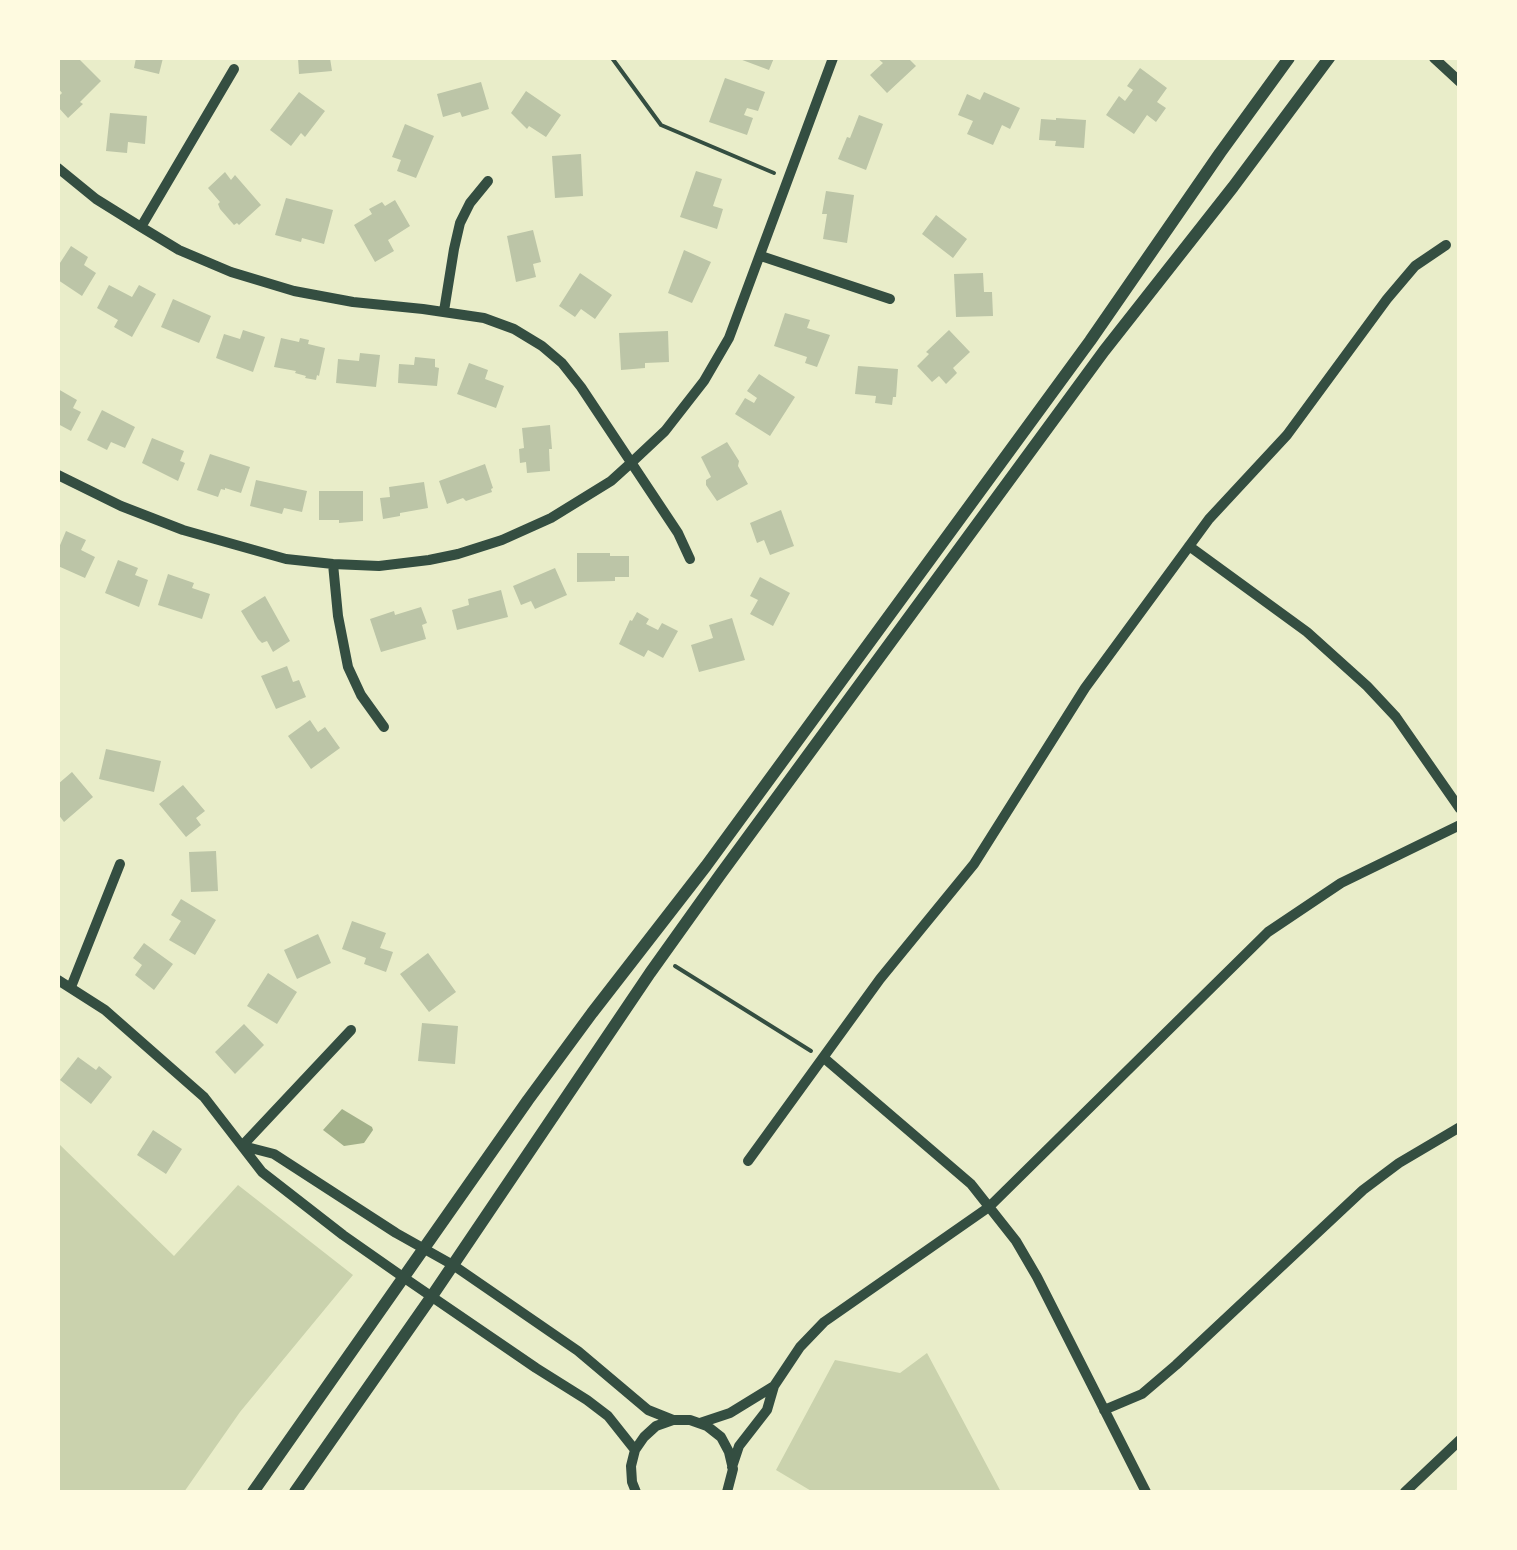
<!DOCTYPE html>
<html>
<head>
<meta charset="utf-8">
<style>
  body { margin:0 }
  #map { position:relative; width:1517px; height:1550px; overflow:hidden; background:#e9edc9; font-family:"DM Sans",sans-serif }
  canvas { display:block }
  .frame { position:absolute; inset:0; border:60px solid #fefae0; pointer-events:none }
</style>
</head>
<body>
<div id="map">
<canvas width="1517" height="1550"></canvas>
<div class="frame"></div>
</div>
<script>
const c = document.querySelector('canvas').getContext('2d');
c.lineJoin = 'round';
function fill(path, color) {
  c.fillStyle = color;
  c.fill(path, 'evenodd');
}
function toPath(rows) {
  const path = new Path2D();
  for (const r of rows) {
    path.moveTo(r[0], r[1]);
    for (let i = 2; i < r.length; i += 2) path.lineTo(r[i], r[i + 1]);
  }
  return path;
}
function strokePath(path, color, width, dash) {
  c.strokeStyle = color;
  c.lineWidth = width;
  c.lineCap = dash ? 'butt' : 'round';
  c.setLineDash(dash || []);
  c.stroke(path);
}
fill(toPath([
  [58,1143,174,1256,238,1185,353,1275,240,1412,184,1492,58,1492],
  [927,1353,1001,1492,813,1492,776,1470,835,1360,900,1373]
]), '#cad2ad');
fill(toPath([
  [342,1109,372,1127,373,1130,364,1143,344,1146,323,1130]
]), '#a3b18a');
fill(toPath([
  [58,58,78,58,101,81,80,102,83,104,68,118,58,107,58,97,62,93,58,88],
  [136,58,163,58,159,74,134,68],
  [298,58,330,58,332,71,299,74],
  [737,58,774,58,769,70],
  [877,58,908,58,916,66,887,93,870,75,883,63],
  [1140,68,1167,88,1157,102,1166,108,1156,122,1147,115,1134,134,1106,115,1119,96,1125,101,1133,90,1127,86],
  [725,78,765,92,758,111,747,108,744,115,753,118,747,135,709,122],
  [481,82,489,109,462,117,460,112,443,117,437,94],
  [526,91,561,115,546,137,529,126,527,129,511,113],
  [299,92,325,111,305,137,301,133,291,146,270,130],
  [984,92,1020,108,1010,129,1002,125,993,145,967,134,973,121,958,115,967,94,980,100],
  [110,113,147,116,145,144,128,142,127,153,106,151],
  [859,115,883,124,866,170,838,159,847,137,850,138],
  [1056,118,1086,120,1084,148,1055,146,1056,141,1039,140,1041,119,1056,120],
  [405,124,434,136,416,178,397,171,401,160,392,157],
  [581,154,583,196,555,198,552,156],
  [696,171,722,179,713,206,723,209,717,229,680,217],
  [225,172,231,180,235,175,261,205,239,225,237,223,234,225,220,209,218,204,220,202,208,188],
  [826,191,854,195,847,243,823,239,827,214,822,214],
  [286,198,333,210,324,244,302,238,301,242,275,235],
  [395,200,410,226,388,240,394,251,375,262,354,225,372,214,369,209,382,202,385,206],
  [936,215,967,239,953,258,922,234],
  [533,230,541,262,533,264,536,277,516,282,507,236],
  [71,246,88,257,84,265,96,273,82,296,58,280,58,266],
  [684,250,711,262,692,303,668,293],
  [580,273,612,295,595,319,581,309,575,317,559,306],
  [983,273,984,292,992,292,993,316,956,317,954,274],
  [109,285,132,297,139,285,156,294,132,337,114,327,118,320,97,308],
  [173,299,211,316,199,343,161,327],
  [785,313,810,320,807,328,830,335,817,367,805,363,807,357,774,346],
  [243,330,265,337,253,372,216,358,224,334,240,339],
  [949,330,970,352,953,368,957,373,946,384,939,376,932,382,917,366,929,354,926,352],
  [668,331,669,362,645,363,645,368,621,370,619,333],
  [281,338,299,342,300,338,309,340,308,344,325,348,319,376,317,375,316,380,305,378,306,376,295,373,296,371,274,367],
  [360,353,380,355,376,387,336,383,338,359,359,361],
  [415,357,435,359,435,367,439,368,437,386,398,383,399,364,414,365],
  [469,363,488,370,485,379,504,386,496,408,457,394],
  [858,366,898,369,896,397,893,397,892,405,875,403,876,396,855,394],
  [759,374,795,397,770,436,735,414,745,398,754,403,757,398,747,391],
  [58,389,77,400,73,408,81,412,71,431,58,424],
  [102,410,135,427,125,448,111,442,107,450,87,440],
  [550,425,552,449,549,449,550,471,527,473,526,462,520,463,519,449,524,448,522,428],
  [152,438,184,451,180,461,185,463,178,481,142,463],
  [727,442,739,461,738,466,748,484,717,501,706,485,706,480,711,477,701,457],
  [210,454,250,467,241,493,225,488,225,490,221,489,218,497,197,490],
  [485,464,493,488,491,489,492,492,466,501,463,498,447,504,439,481],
  [256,480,307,491,302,512,284,508,282,514,250,506],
  [424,482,428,508,400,513,400,516,383,519,380,498,390,497,389,487],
  [319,491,363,491,363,521,339,523,339,520,319,520],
  [781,510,794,546,770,555,764,540,757,543,750,523],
  [66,531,86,540,81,550,95,557,85,578,58,566,58,550],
  [577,553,610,553,610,556,629,556,629,577,615,577,615,581,577,582],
  [118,560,138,568,135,575,148,580,139,607,105,593],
  [555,568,567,595,535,609,531,601,521,605,513,586],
  [168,574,194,583,192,588,210,594,202,619,158,605],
  [760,577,790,593,773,626,750,614,758,600,750,596],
  [501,590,508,617,457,630,452,610,469,605,468,599],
  [265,596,290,641,273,652,267,641,262,643,258,639,241,611],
  [421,607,427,623,422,625,426,639,381,652,370,619,394,611,395,615],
  [637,612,649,619,646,624,658,630,662,623,678,631,663,658,648,650,644,657,619,644,630,620,632,621],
  [732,618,745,660,699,672,691,645,713,638,709,625],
  [287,666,293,682,299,680,306,697,276,709,261,676],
  [310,720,318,732,325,727,340,748,311,769,288,736],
  [106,749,161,761,154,792,99,779],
  [72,772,93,797,64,822,58,814,58,784],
  [183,785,205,811,196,818,201,825,186,837,159,804],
  [216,851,218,891,191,892,189,852],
  [181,899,216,920,195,955,169,940,181,921,171,915],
  [352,921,386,933,380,948,393,952,386,972,364,964,366,958,342,949],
  [318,934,331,963,297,979,284,950],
  [144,943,173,964,154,990,135,975,142,965,133,958],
  [428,953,456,992,429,1012,400,974],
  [268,973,297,992,277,1024,247,1006],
  [422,1023,458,1026,455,1064,418,1061],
  [244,1024,264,1045,235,1074,215,1052],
  [78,1057,96,1070,99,1066,112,1077,91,1104,60,1080],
  [153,1130,182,1149,166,1174,137,1155]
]), '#bcc5a7');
strokePath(toPath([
  [612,58,661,125,774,173],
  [675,966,811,1051]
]), '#344e41', 4);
strokePath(toPath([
  [1434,58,1460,82],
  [58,168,96,199,141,227,179,250,231,272,294,291,353,302,423,309,484,318,514,329,542,346,562,363,581,387,678,533,690,559],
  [141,227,234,69],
  [761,256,890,299],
  [444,311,454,249,460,223,470,203,488,181],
  [58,475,121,506,183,530,286,559,333,564,379,566,429,560,458,554,502,540,551,518,611,481,632,462,665,431,704,381,729,338,833,58],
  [1189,546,1307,632,1367,686,1396,717,1460,809],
  [333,564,338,616,348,667,361,695,384,727],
  [58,980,105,1010,204,1097,262,1172,343,1235,403,1277,536,1368,587,1400,608,1416,635,1450],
  [71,987,120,864],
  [824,1058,971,1184,1016,1241,1037,1277,1146,1492],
  [242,1146,351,1030],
  [243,1146,274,1154,396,1233,453,1265,578,1351,648,1410,673,1420],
  [748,1161,880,979,974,864,1085,688,1209,519,1287,435,1387,299,1415,266,1446,245],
  [1104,1410,1142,1394,1176,1365,1363,1190,1399,1163,1460,1127],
  [700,1423,730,1413,774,1386],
  [732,1467,739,1446,767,1410,774,1386,800,1347,824,1322,989,1207,1268,932,1341,883,1460,825],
  [636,1492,632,1482,631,1466,635,1450,644,1437,656,1426,673,1420,690,1420,707,1426,721,1437,729,1452,733,1469,727,1492],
  [1405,1492,1460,1440]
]), '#344e41', 10);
strokePath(toPath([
  [253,1492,528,1100,592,1013,706,866,1090,341,1220,153,1289,58],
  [295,1492,432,1296,650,973,720,875,1104,351,1233,187,1329,58]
]), '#344e41', 12);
</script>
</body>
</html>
